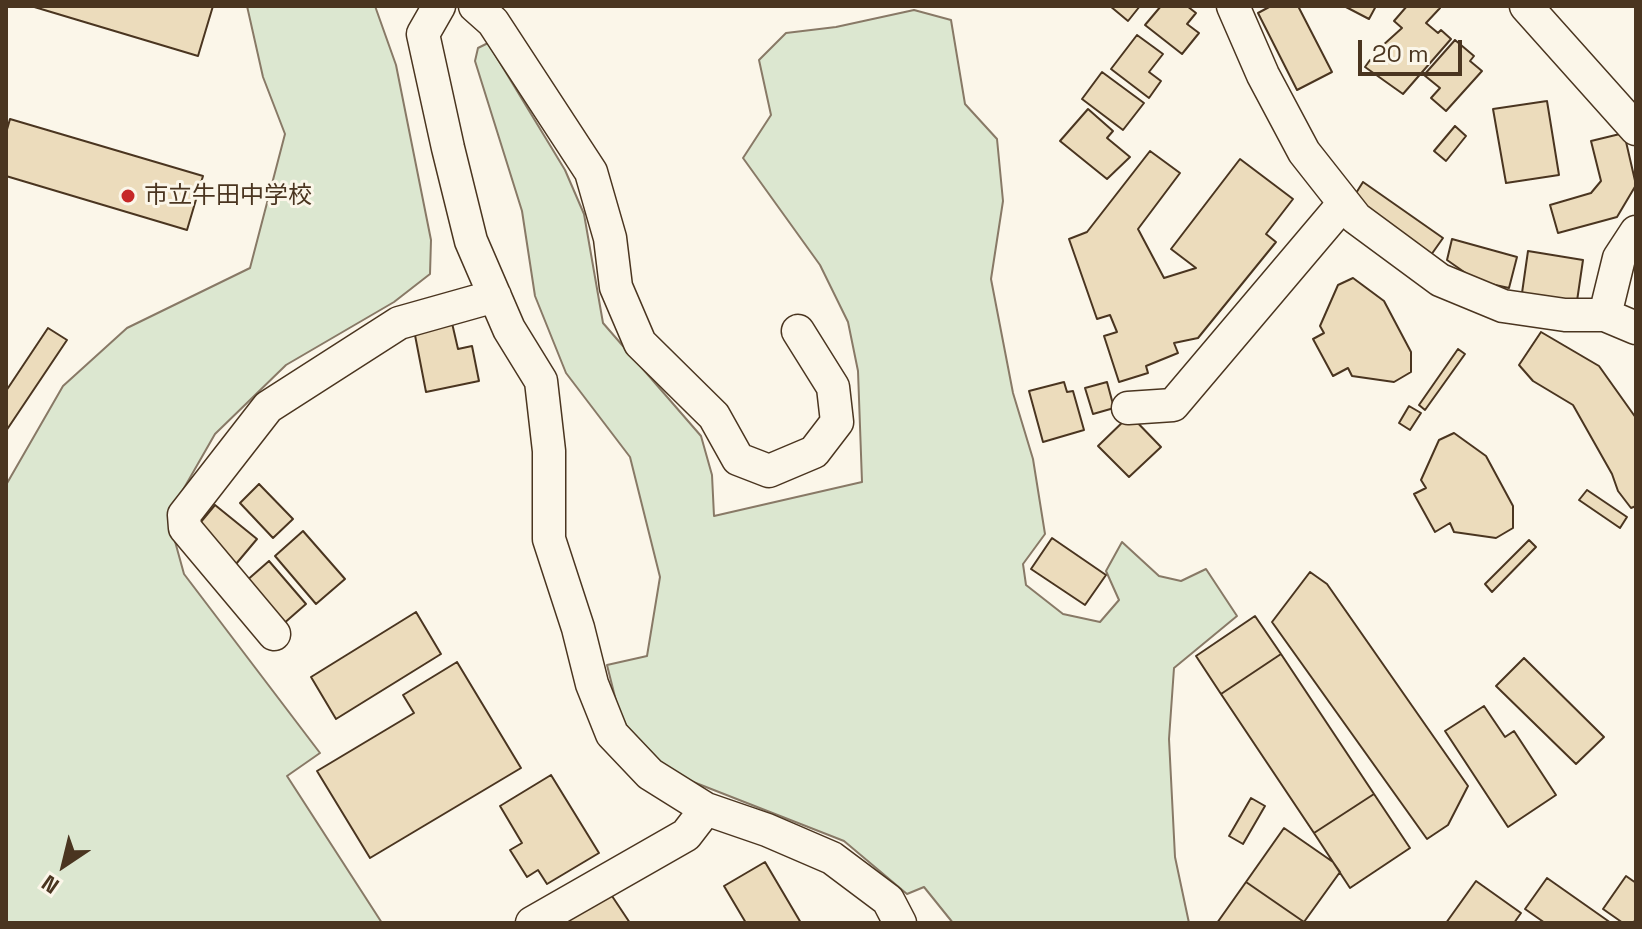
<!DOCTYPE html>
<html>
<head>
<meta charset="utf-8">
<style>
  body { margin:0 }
  #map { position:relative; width:1642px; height:929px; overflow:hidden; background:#fbf6e9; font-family:"Space Grotesk",sans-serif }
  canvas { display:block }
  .frame { position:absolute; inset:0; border:8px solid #4a3520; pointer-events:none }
  .north { position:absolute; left:24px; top:825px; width:80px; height:80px; -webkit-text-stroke:6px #fbf6e9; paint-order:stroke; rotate:215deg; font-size:22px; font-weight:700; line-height:32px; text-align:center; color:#4a3520 }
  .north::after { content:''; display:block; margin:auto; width:28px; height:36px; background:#4a3520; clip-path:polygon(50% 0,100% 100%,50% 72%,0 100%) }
  .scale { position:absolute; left:1358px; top:40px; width:104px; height:36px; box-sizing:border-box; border:4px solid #4a3520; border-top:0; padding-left:10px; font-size:24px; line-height:28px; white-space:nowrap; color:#4a3520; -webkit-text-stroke:6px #fbf6e9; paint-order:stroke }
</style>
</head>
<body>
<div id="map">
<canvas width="1642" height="929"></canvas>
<div class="frame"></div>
<div class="north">N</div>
<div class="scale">20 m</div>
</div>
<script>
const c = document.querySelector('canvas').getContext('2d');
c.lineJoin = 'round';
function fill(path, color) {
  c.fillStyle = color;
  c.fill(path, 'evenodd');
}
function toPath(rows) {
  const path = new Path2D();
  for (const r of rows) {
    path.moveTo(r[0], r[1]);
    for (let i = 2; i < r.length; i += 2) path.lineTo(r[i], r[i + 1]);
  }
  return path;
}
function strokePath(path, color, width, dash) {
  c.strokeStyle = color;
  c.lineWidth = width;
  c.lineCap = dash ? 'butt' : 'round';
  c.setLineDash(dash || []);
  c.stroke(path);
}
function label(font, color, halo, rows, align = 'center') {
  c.font = font + ' "Space Grotesk","Noto Sans JP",sans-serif';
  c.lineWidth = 6;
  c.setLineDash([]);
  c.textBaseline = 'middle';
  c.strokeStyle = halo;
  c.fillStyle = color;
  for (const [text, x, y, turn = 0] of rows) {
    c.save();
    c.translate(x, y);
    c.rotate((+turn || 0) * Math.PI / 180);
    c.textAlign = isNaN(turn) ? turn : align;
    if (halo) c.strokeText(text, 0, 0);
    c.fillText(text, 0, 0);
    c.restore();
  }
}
const green = toPath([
  [247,6,375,6,396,65,431,240,430,274,394,302,286,365,215,434,168,516,184,574,320,753,287,776,382,923,6,923,6,485,63,386,127,328,250,268,285,134,263,77,247,6],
  [914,10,951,20,965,104,997,139,1003,201,991,279,1013,393,1033,459,1045,534,1023,564,1026,585,1063,614,1100,622,1119,600,1106,571,1122,542,1159,576,1181,581,1206,569,1237,616,1174,668,1169,739,1175,857,1189,923,953,923,924,887,907,894,844,841,678,776,635,743,618,709,607,665,647,656,660,577,630,457,566,373,535,296,522,211,475,61,478,48,488,43,565,170,584,214,603,323,701,436,712,475,714,516,862,482,858,371,848,322,820,265,743,158,771,115,759,60,786,33,836,27,914,10]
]);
fill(green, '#dce7d0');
strokePath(green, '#887966', 2);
const building = toPath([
  [31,6,213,6,198,56,31,6],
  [1110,6,1140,6,1128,21,1110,6],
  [1161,6,1187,6,1196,13,1187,24,1199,33,1182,54,1145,25,1161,6],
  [1271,6,1298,6,1332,72,1297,90,1258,13,1271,6],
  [1344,6,1376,6,1369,19,1344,6],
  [1407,6,1437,6,1440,8,1426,23,1438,33,1441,30,1451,39,1403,94,1365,67,1370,60,1373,63,1384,50,1381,47,1402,28,1394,21,1407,6],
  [1137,35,1163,54,1149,72,1161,81,1149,98,1111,69,1137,35],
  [1455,40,1474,56,1470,61,1482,71,1446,111,1431,98,1440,88,1424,75,1455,40],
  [1102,72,1144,103,1123,130,1082,99,1102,72],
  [1547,101,1559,175,1506,183,1493,109,1547,101],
  [1088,109,1113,131,1107,138,1130,157,1107,179,1060,141,1088,109],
  [10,119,203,176,187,230,6,176,6,133,10,119],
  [1455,126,1466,136,1446,161,1434,151,1455,126],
  [1624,133,1636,185,1617,217,1558,233,1550,205,1591,193,1601,181,1591,141,1624,133],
  [1150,151,1180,173,1138,229,1164,278,1196,268,1171,249,1240,159,1293,199,1266,234,1276,242,1198,338,1174,343,1178,353,1146,366,1148,373,1119,382,1104,336,1117,332,1110,315,1097,319,1069,239,1087,232,1150,151],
  [1363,182,1443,238,1431,255,1351,201,1363,182],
  [1452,239,1517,257,1509,288,1477,281,1447,260,1452,239],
  [1528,251,1583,260,1577,301,1522,293,1528,251],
  [1353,278,1384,301,1411,352,1411,372,1394,382,1352,376,1348,368,1333,376,1313,339,1324,333,1320,326,1338,285,1353,278],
  [452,323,458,349,472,346,479,381,426,392,414,330,452,323],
  [48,328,67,340,6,431,6,391,48,328],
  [1541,332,1599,366,1636,418,1636,506,1631,508,1618,491,1612,474,1573,405,1533,381,1519,365,1541,332],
  [1458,349,1465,354,1425,410,1419,405,1458,349],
  [1064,382,1067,392,1073,391,1084,430,1043,442,1029,391,1064,382],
  [1107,382,1114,408,1093,414,1085,388,1107,382],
  [1409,406,1421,413,1410,430,1399,423,1409,406],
  [1130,415,1161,447,1129,477,1098,446,1130,415],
  [1454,433,1486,456,1513,506,1513,528,1496,538,1454,532,1450,523,1435,532,1414,494,1426,488,1421,480,1439,440,1454,433],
  [259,484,293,519,273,538,240,503,259,484],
  [1587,490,1627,517,1620,528,1579,500,1587,490],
  [215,505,257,539,236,564,195,529,215,505],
  [303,531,345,579,316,604,275,556,303,531],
  [1052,538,1106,575,1085,605,1031,569,1052,538],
  [1529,540,1536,547,1492,592,1485,584,1529,540],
  [269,561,306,604,282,625,245,582,269,561],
  [1310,572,1327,584,1468,786,1448,825,1427,839,1272,622,1310,572],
  [416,612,441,654,336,719,311,677,416,612],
  [1255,616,1281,654,1221,694,1196,656,1255,616],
  [1281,654,1374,794,1314,833,1221,694,1281,654],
  [1524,658,1604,737,1576,764,1496,686,1524,658],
  [457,662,521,768,370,858,317,771,414,713,403,695,457,662],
  [1484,706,1505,737,1514,731,1556,795,1508,827,1445,731,1484,706],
  [551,775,599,853,547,884,538,870,527,877,510,850,522,843,500,806,551,775],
  [1374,794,1410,848,1350,888,1314,833,1374,794],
  [1251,798,1265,806,1243,844,1229,836,1251,798],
  [1284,828,1333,862,1340,872,1304,922,1246,882,1284,828],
  [765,862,801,923,746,923,724,886,765,862],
  [1626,876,1636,883,1636,919,1633,923,1623,923,1603,909,1626,876],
  [1547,878,1611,923,1545,923,1525,909,1547,878],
  [1476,881,1521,913,1514,923,1446,923,1476,881],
  [1246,882,1304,922,1304,923,1217,923,1246,882],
  [608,890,630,923,557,923,608,890]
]);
fill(building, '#ecdcbc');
strokePath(building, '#4a3520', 2);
const street = toPath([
  [439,6,423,34,448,148,471,241,509,329,541,381,549,451,549,539,578,628,592,684,612,734,650,774,706,809,767,830,832,858,888,900,900,923],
  [475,6,493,22,591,172,610,238,616,287,640,343,714,416,738,459,769,471,814,452,837,422,833,387,798,331],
  [1233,6,1263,75,1304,152,1356,218,1440,280,1503,306,1565,315,1605,315,1636,328],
  [1526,6,1636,129],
  [1605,315,1619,258,1636,232],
  [1128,408,1173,405,1344,203],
  [274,634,185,528,184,515,268,407,399,323,495,296],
  [532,923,686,835,706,809]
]);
strokePath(street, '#4a3520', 35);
strokePath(street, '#fbf6e9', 32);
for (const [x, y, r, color] of [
  [128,196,8,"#c62828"]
]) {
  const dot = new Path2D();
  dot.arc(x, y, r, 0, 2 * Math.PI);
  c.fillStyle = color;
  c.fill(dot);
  strokePath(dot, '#fbf6e9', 3);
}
label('24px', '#4a3520', '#fbf6e9', [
  ["市立牛田中学校",144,196]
], 'left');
</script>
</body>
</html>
